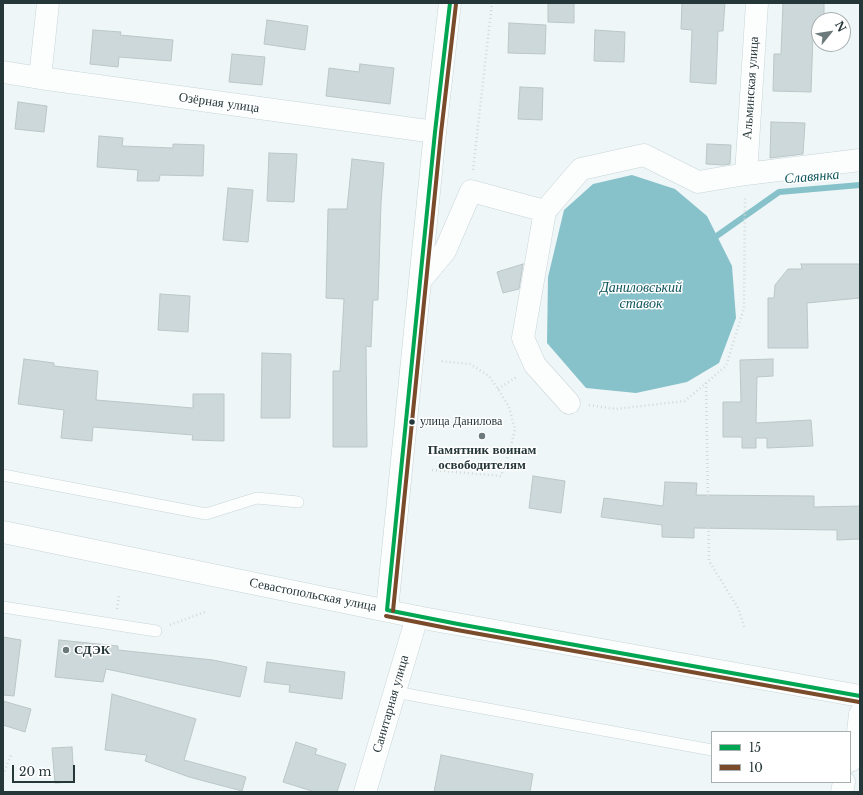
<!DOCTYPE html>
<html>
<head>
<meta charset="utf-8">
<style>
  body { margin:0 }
  #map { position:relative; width:863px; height:795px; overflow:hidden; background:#eef6f8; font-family:"Libre Baskerville",serif }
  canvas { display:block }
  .frame { position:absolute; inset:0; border:4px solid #263739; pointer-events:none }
  .legend { position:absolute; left:711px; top:731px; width:140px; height:52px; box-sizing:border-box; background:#fff; border:1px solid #a8afb0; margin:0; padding:5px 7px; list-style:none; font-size:12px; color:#263739 }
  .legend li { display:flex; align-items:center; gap:8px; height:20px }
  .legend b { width:20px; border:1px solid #a8afb0 }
  .north { position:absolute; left:811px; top:12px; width:40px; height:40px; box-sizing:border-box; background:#fff; border:1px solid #a8afb0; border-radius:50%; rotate:60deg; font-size:11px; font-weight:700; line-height:16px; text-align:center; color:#263739 }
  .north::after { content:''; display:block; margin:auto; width:14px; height:18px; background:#6c7a7c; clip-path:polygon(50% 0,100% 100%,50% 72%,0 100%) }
  .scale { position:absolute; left:12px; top:765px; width:63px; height:18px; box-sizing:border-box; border:2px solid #263739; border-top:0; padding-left:5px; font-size:12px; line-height:14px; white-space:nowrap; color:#263739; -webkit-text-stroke:3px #fff; paint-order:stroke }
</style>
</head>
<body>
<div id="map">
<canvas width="863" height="795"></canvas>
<div class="frame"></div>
<ul class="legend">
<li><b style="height:5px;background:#00a651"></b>15</li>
<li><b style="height:5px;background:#7a4b2a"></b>10</li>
</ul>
<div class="north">N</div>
<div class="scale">20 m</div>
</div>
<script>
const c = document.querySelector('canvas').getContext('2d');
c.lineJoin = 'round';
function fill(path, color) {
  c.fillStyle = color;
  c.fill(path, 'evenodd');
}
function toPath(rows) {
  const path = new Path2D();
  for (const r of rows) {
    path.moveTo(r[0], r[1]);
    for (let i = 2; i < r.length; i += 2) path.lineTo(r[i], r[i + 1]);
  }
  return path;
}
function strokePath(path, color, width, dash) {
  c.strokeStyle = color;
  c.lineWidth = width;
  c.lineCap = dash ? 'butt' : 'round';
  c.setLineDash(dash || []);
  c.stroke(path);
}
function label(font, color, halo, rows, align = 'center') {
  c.font = font + ' "Libre Baskerville",serif';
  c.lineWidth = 3;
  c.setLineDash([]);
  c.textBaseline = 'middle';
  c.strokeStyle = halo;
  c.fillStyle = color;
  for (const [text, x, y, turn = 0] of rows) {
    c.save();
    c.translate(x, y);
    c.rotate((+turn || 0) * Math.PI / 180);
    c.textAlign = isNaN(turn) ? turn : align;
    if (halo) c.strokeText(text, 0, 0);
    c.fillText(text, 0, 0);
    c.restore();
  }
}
fill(toPath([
  [632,175,675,189,707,216,732,266,736,318,719,363,687,382,636,393,586,388,547,343,548,277,564,210,593,184]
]), '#87c2ca');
strokePath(toPath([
  [711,240,779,192,860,185]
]), '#87c2ca', 6);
const building = toPath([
  [548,3,574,3,574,23,548,22,548,3],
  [682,3,725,3,723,31,718,31,716,84,690,82,692,30,681,29,682,3],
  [783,3,824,3,824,20,819,20,819,34,813,34,811,92,773,91,774,54,781,54,783,3],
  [267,20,308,26,305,50,264,44,267,20],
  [509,23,546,25,545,54,508,53,509,23],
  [93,30,121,32,120,35,173,40,171,61,119,57,118,67,90,64,93,30],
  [595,30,625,32,624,62,594,61,595,30],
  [232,54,265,57,262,85,229,82,232,54],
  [360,64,394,68,390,104,326,96,329,68,359,72,360,64],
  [520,87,543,88,542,120,518,119,520,87],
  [18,102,47,106,44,132,15,129,18,102],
  [771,122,805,123,803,154,770,158,771,122],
  [99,136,123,138,122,146,173,148,173,144,204,145,203,176,160,175,159,181,137,181,138,170,97,167,99,136],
  [707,144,731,145,730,164,723,165,706,164,707,144],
  [269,153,297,154,294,202,267,201,269,153],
  [352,159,384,163,381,203,378,300,373,300,371,347,366,346,367,447,333,447,333,371,340,371,344,299,326,298,328,209,347,209,352,159],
  [228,188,253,190,248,242,223,240,228,188],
  [523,264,519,289,503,293,497,272,523,264],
  [801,264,860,264,860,298,807,303,808,348,768,348,768,298,774,298,775,285,788,269,802,269,801,264],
  [160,294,190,296,188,332,158,330,160,294],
  [262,353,291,354,290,418,261,418,262,353],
  [24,359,54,363,54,366,98,371,96,400,193,408,193,394,224,394,224,441,192,440,193,435,93,427,92,441,61,438,64,410,18,404,24,359],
  [773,359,773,376,757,377,756,423,811,420,813,446,767,448,767,438,756,438,756,448,742,448,742,437,723,437,723,402,741,402,740,360,773,359],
  [533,476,565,481,561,513,529,508,533,476],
  [665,482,697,483,696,495,814,496,814,507,860,506,860,539,837,540,837,530,694,528,694,538,662,537,662,525,601,517,604,498,663,506,665,482],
  [3,637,21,640,14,696,3,695,3,637],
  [59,640,118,646,118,650,213,660,247,667,240,697,106,669,103,682,55,677,59,640],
  [267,662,345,672,342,699,289,692,290,685,264,682,267,662],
  [112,694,196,719,184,760,246,777,242,791,189,777,145,761,147,755,105,750,112,694],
  [3,701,31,709,25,732,3,725,3,701],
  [296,742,317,749,315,754,346,764,337,792,315,792,283,782,296,742],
  [72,747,74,782,55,783,52,748,72,747],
  [441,755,533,774,530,792,434,792,441,755]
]);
fill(building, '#ccd8da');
strokePath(building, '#bac6c7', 1);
const service = toPath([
  [3,475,206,514,257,498,298,502],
  [3,607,156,631],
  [395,692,712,750]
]);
const minor = toPath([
  [3,72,40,78,435,132],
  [40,78,48,3],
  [746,174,757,3],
  [545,211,581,169,644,155,698,182,746,174,860,160],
  [421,280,445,251,471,191,545,211,523,338,535,365,569,403],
  [850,761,858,732,860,714],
  [365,792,417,617],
  [842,792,844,782]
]);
const secondary = toPath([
  [387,610,435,132,450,3]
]);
const primary = toPath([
  [3,532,417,617,860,696]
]);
strokePath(service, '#c9d4d6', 12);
strokePath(minor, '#c9d4d6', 23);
strokePath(secondary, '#c9d4d6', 23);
strokePath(primary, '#c9d4d6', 23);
strokePath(toPath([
  [473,170,492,3],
  [706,383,709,561,738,608,745,629],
  [498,389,518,376],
  [589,405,616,409,685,401,726,366,744,308,745,196],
  [432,470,501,476,510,450,515,429,509,407,498,389,489,376,470,364,439,361],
  [117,609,119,596],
  [170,625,205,612],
  [3,775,11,755]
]), '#d5d8d9', 2.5, [1, 3]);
strokePath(service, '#fcfefe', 11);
strokePath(minor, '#fcfefe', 22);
strokePath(secondary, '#fcfefe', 22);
strokePath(primary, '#fcfefe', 22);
strokePath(toPath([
  [387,610,435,132,450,3],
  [387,610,458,624,860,696]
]), '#00a651', 4);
strokePath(toPath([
  [393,611,441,133,456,4],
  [386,616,457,630,859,702]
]), '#7a4b2a', 4);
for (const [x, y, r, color] of [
  [412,422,3.5,"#263739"],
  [482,436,4,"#6c7a7c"],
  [66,650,4,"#6c7a7c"]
]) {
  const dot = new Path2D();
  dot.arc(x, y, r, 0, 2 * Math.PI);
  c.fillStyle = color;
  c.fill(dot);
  strokePath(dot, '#fff', 1.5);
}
label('12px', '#263739', '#fff', [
  ["улица Данилова",420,422]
], 'left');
label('13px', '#263739', '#fff', [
  ["Альминская улица",751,88,-86],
  ["Озёрная улица",219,103,8],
  ["Севастопольская улица",313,595,11],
  ["Санитарная улица",391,704,-74]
]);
label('bold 13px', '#263739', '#fff', [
  ["Памятник воинам",482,450],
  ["освободителям",482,465],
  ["СДЭК",74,650,"left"]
]);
label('italic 14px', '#0d545c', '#fff', [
  ["Славянка",812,177,-5],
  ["Даниловський",641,288],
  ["ставок",641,304]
]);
</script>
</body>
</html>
